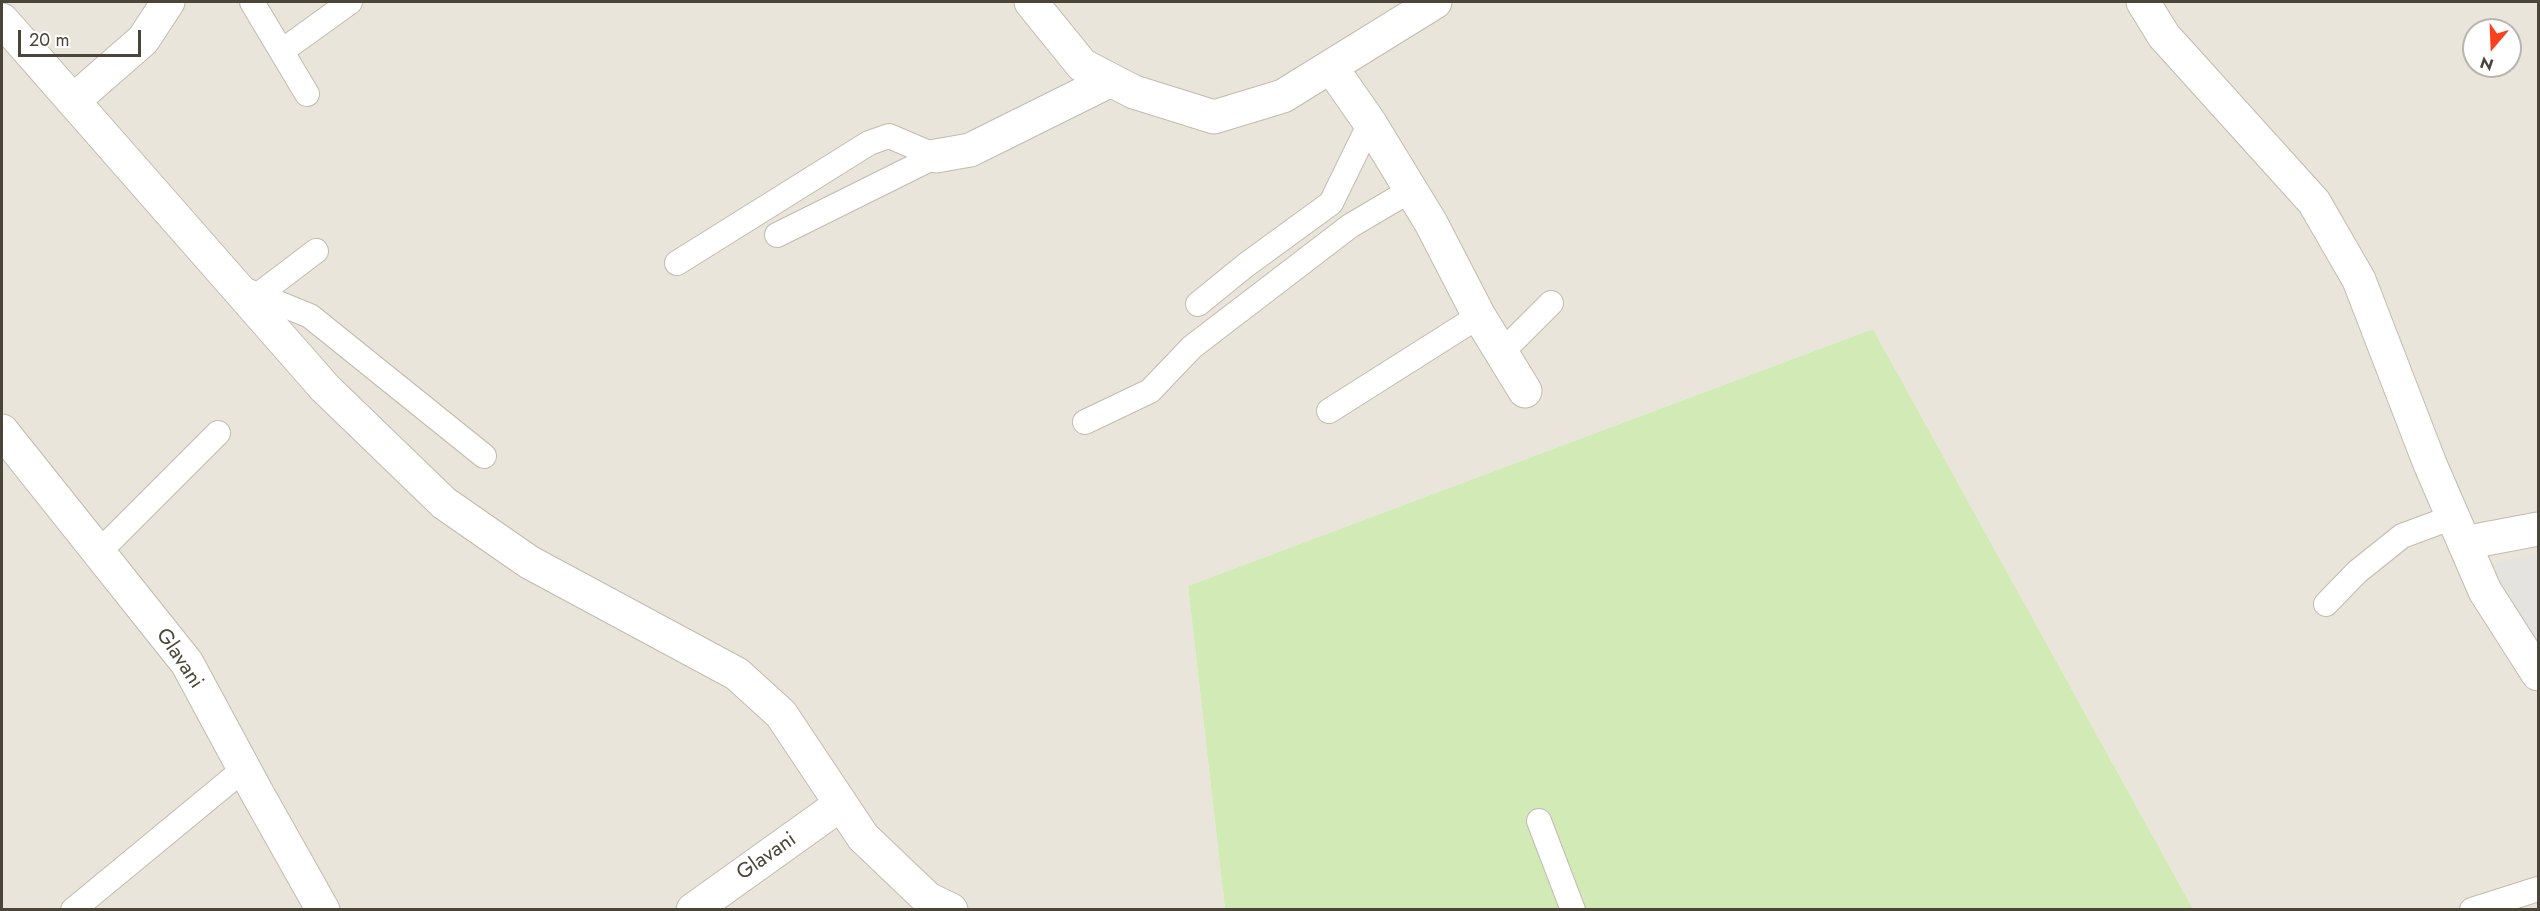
<!DOCTYPE html>
<html>
<head>
<meta charset="utf-8">
<style>
  body { margin:0 }
  #map { position:relative; width:2540px; height:911px; overflow:hidden; background:#f6f3ec; font-family:Jost,sans-serif }
  canvas { display:block }
  .frame { position:absolute; inset:0; border:3px solid #4b4439; pointer-events:none }
  .north { position:absolute; left:2462px; top:18px; width:60px; height:60px; box-sizing:border-box; background:#fff; border:2px solid #b7b4b0; border-radius:50%; rotate:199deg; font-size:16px; font-weight:700; line-height:24px; text-align:center; color:#4b4439 }
  .north::after { content:''; display:block; margin:auto; width:21px; height:27px; background:#fc3f1d; clip-path:polygon(50% 0,100% 100%,50% 72%,0 100%) }
  .scale { position:absolute; left:18px; top:30px; width:123px; height:27px; box-sizing:border-box; border:3px solid #4b4439; border-top:0; padding-left:8px; font-size:18px; line-height:21px; white-space:nowrap; color:#4b4439; -webkit-text-stroke:4px #fff; paint-order:stroke }
</style>
</head>
<body>
<div id="map">
<canvas width="2540" height="911"></canvas>
<div class="frame"></div>
<div class="north">N</div>
<div class="scale">20 m</div>
</div>
<script>
const c = document.querySelector('canvas').getContext('2d');
c.lineJoin = 'round';
function fill(path, color) {
  c.fillStyle = color;
  c.fill(path, 'evenodd');
}
function toPath(rows) {
  const path = new Path2D();
  for (const r of rows) {
    path.moveTo(r[0], r[1]);
    for (let i = 2; i < r.length; i += 2) path.lineTo(r[i], r[i + 1]);
  }
  return path;
}
function strokePath(path, color, width, dash) {
  c.strokeStyle = color;
  c.lineWidth = width;
  c.lineCap = dash ? 'butt' : 'round';
  c.setLineDash(dash || []);
  c.stroke(path);
}
function label(font, color, halo, rows, align = 'center') {
  c.font = font + ' Jost,sans-serif';
  c.lineWidth = 5;
  c.setLineDash([]);
  c.textBaseline = 'middle';
  c.strokeStyle = halo;
  c.fillStyle = color;
  for (const [text, x, y, turn = 0] of rows) {
    c.save();
    c.translate(x, y);
    c.rotate((+turn || 0) * Math.PI / 180);
    c.textAlign = isNaN(turn) ? turn : align;
    if (halo) c.strokeText(text, 0, 0);
    c.fillText(text, 0, 0);
    c.restore();
  }
}
fill(toPath([
  [2,2,2538,2,2538,909,2193,909,1873,329,1188,586,1225,909,2,910],
  [2474,30,2510,30,2510,66,2474,66]
]), '#eae5da');
fill(toPath([
  [1873,329,2193,909,1225,909,1188,586]
]), '#d2eab5');
fill(toPath([
  [2538,553,2538,644,2489,565]
]), '#e5e3e0');
const lane = toPath([
  [252,2,307,94],
  [282,51,350,2],
  [777,235,936,156],
  [677,263,869,143,889,136,936,156],
  [241,288,310,316,484,456],
  [258,295,316,251],
  [1198,304,1246,265,1331,203,1370,123],
  [1501,353,1551,303],
  [1329,411,1479,316],
  [1085,422,1150,391,1192,347,1350,226,1411,190],
  [99,552,218,433],
  [2326,604,2357,572,2402,536,2453,517],
  [1539,821,1573,910],
  [73,910,244,769],
  [2472,910,2538,889]
]);
const street = toPath([
  [1031,2,1082,65,1134,92,1214,117,1283,96,1435,2],
  [2143,2,2164,36,2314,202,2359,280,2430,464,2485,591,2538,674],
  [2,20,325,388,444,503,529,562,737,674,781,714,863,837,928,899,951,910],
  [1331,67,1370,123,1431,223,1479,316,1525,391],
  [73,101,143,40,168,2],
  [936,156,970,150,1111,80],
  [2,431,187,663,256,791,323,910],
  [2464,543,2538,529],
  [693,910,841,804]
]);
strokePath(lane, '#c2bbae', 26);
strokePath(street, '#c2bbae', 35);
strokePath(lane, '#fff', 24);
strokePath(street, '#fff', 33);
label('21px', '#4b4439', '#fff', [
  ["Glavani",179,659,56],
  ["Glavani",767,857,-35]
]);
</script>
</body>
</html>
